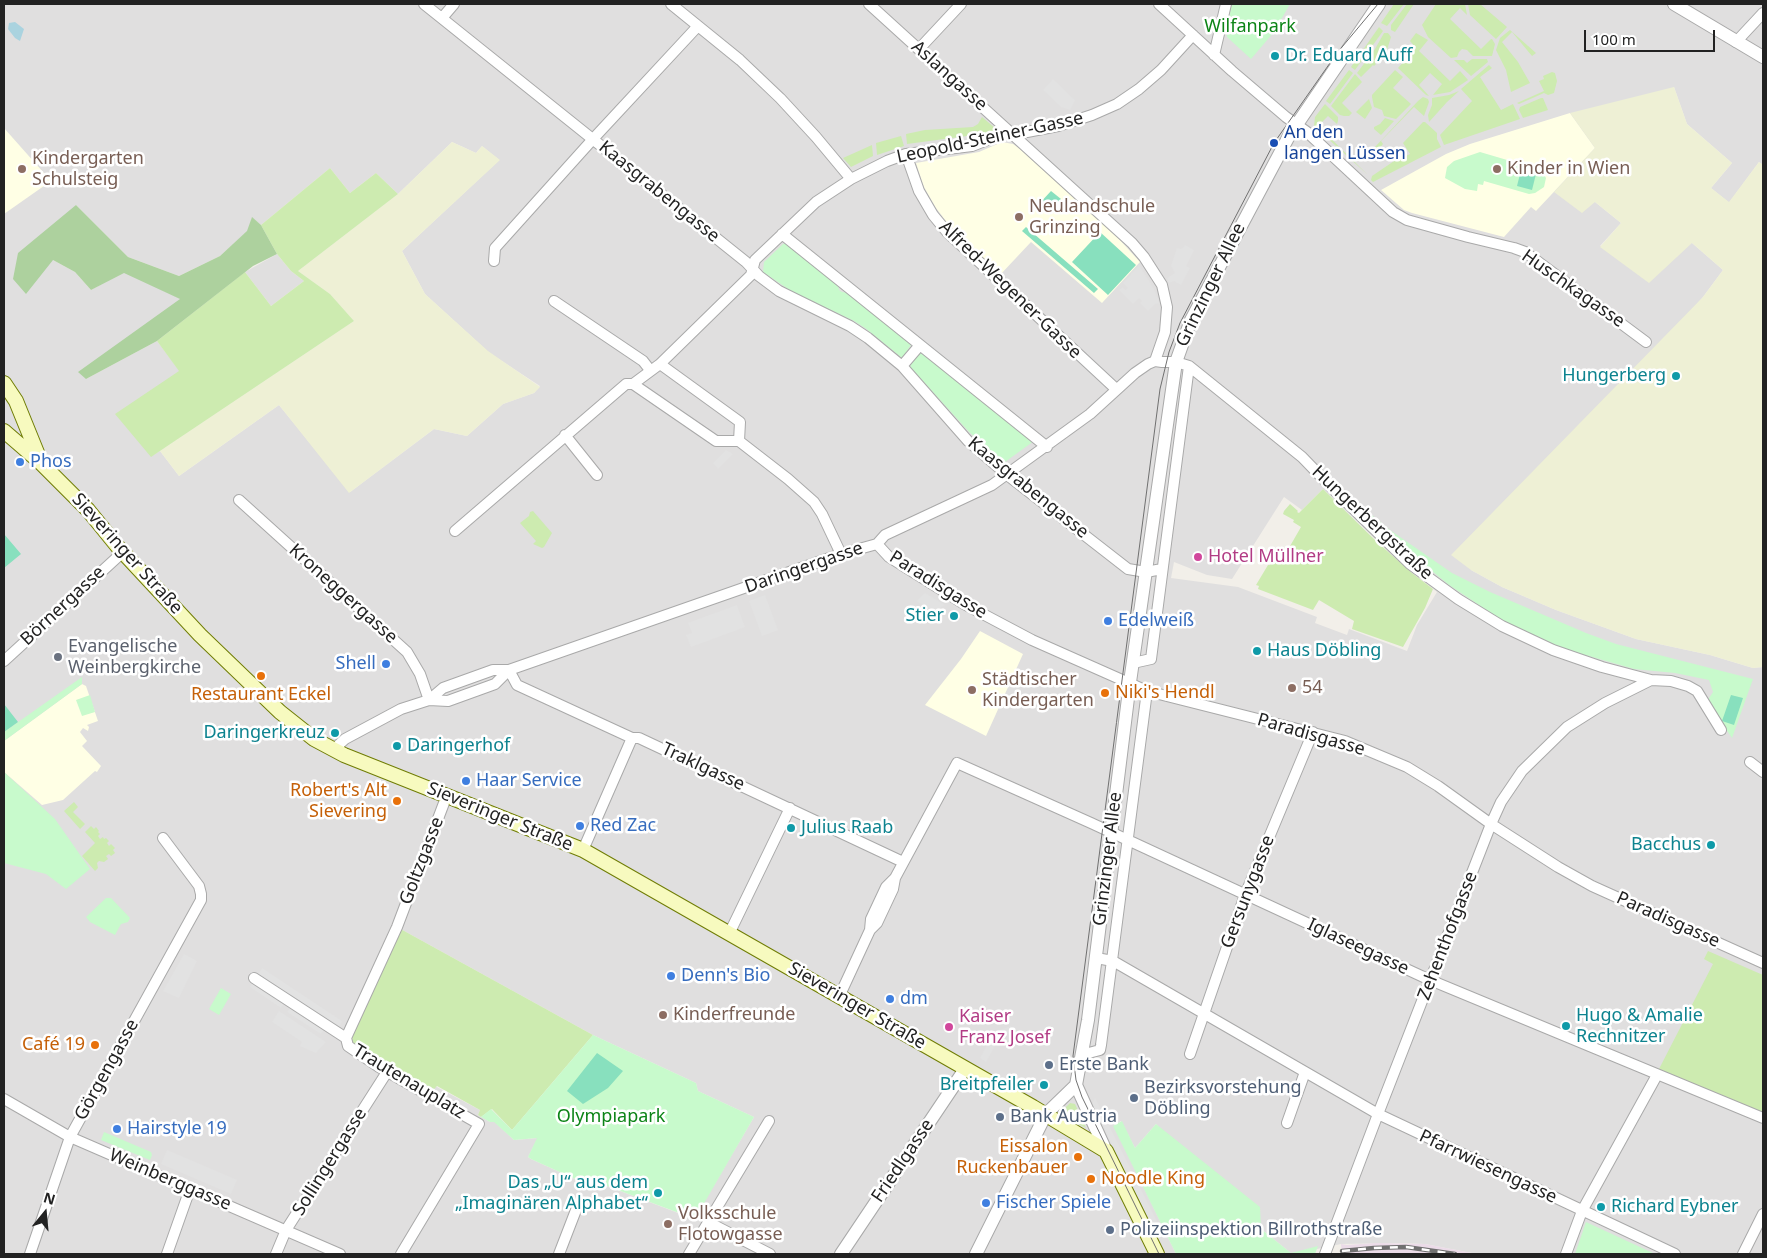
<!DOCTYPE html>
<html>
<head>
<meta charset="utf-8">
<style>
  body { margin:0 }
  #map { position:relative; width:1767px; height:1258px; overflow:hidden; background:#f2efe9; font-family:"Noto Sans",sans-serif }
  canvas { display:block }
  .frame { position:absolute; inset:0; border:5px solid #222; pointer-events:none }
  .north { position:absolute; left:20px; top:1188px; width:50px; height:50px; -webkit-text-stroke:4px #fff; paint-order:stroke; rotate:17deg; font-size:14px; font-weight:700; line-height:20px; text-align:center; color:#222 }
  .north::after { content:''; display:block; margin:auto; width:18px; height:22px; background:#222; clip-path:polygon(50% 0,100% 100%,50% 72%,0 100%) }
  .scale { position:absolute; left:1584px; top:30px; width:131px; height:22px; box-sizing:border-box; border:2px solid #222; border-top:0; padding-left:6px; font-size:15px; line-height:18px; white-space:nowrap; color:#222; -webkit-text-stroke:4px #fff; paint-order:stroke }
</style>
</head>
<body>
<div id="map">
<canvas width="1767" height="1258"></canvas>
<div class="frame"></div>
<div class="north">N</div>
<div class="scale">100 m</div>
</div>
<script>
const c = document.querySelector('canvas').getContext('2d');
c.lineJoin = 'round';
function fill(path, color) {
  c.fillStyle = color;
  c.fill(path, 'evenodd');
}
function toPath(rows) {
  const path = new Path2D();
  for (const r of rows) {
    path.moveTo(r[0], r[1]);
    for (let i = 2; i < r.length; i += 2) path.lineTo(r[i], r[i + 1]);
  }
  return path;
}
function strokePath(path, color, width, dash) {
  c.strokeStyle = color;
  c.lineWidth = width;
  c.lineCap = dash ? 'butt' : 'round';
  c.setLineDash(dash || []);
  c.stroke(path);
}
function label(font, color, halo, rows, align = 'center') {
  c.font = font + ' "Noto Sans",sans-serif';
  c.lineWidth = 5;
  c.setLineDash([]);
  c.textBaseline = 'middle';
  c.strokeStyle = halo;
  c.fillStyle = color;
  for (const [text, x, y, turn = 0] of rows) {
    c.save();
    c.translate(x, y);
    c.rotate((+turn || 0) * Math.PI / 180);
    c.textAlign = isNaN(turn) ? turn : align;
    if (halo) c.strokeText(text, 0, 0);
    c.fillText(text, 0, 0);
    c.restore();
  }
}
fill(toPath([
  [4,4,1763,4,1763,165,1759,162,1729,203,1711,188,1732,163,1687,124,1674,87,1595,148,1595,202,1621,223,1600,246,1692,243,1723,270,1703,297,1471,570,1502,587,1556,610,1636,639,1710,655,1753,668,1763,667,1763,1254,1477,1254,1425,1244,1399,1243,1341,1244,1317,1249,1317,1247,1292,1254,1260,1228,1156,1124,1135,1148,1121,1121,1114,1126,1176,1254,4,1254],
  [452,142,476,153,482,146,499,160,402,251,425,294,488,352,540,386,534,393,503,404,467,436,434,429,350,492,279,405,179,476,160,451,151,456,180,371,157,341,86,379,181,299,124,272,91,290,75,272,53,260,76,205,128,257,179,276,220,256,248,231,252,218,261,225,330,168,350,193,376,173,398,194],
  [1323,489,1399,562,1437,592,1417,625,1407,651,1349,629,1347,635,1315,623,1317,617,1238,587,1171,578,1174,562,1207,575,1232,579,1284,497,1302,510],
  [397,927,593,1035,696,1083,698,1091,754,1117,694,1219,586,1178,584,1183,531,1159,528,1157,538,1138,514,1140,494,1121,490,1122,478,1115,480,1110,354,1043,352,1037],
  [277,254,291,271,304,281,271,306,245,272]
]), '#e0dfdf');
fill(toPath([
  [1376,1243,1425,1244,1477,1254,1342,1254,1341,1244,1347,1245]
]), '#ebdbe8');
fill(toPath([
  [1570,113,1595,148,1536,211,1531,207,1504,237,1412,213,1404,210,1381,190,1446,154,1470,144],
  [4,128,51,181,4,214],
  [1002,142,1013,144,1020,149,1119,239,1140,262,1102,303,1031,242,1000,275,949,225,936,208,924,187,916,163,979,152],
  [980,631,1023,654,986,736,925,705,961,659],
  [82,684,86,686,98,721,87,725,89,727,88,731,83,728,80,732,87,741,82,746,101,766,97,772,95,771,63,800,42,805,4,772,4,741]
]), '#ffffe5');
fill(toPath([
  [1674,87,1687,124,1732,163,1711,188,1729,202,1759,162,1763,165,1763,667,1753,668,1710,655,1636,639,1556,610,1502,587,1471,570,1451,555,1703,297,1723,270,1692,243,1649,283,1600,247,1621,223,1595,202,1582,213,1554,192,1595,148,1570,113],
  [452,142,476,153,482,146,500,160,402,251,425,294,488,351,540,387,534,393,503,404,467,436,434,429,349,493,279,405,179,476,160,451,354,321,330,294,298,271,398,194]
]), '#eef0d5');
fill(toPath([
  [1394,4,1404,4,1387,26,1381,23],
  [1407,4,1414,4,1395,32,1391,30,1391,25],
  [1436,4,1465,4,1467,15,1460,8,1450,19,1481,49,1491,39,1492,39,1495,44,1492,56,1473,56,1467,50,1462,49,1459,52,1457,57,1451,58,1428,37,1422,25],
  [1468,4,1480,4,1507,27,1496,39,1470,15],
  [1379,27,1383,31,1355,70,1351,67],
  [1510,30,1536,53,1532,56,1512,32,1502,42,1518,62,1530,83,1511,92,1506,70,1496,50,1500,38],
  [1384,33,1388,33,1391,37,1387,50,1375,63,1376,64,1374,66,1373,65,1361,77,1357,73,1375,49],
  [1416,33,1428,40,1419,51,1450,81,1460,71,1468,80,1450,92,1433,95,1442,84,1430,73,1419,85,1429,96,1426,95,1398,68,1416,48,1410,41],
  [1472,59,1487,59,1488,62,1471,76,1454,60,1464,60,1467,63],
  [1489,65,1492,68,1480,77,1501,110,1513,104,1520,119,1444,145,1440,135,1472,101,1461,89],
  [1349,70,1353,73,1330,104,1326,101],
  [1395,70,1403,77,1393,88,1411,104,1396,119,1384,116,1382,110,1374,107,1372,97,1372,95],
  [1552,72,1555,73,1557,81,1554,93,1548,95,1544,93,1519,104,1517,103,1544,91,1539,81,1544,79,1543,76],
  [1355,74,1362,82,1342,103,1352,113,1349,116,1344,116,1340,115,1331,106],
  [1459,91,1447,102,1429,122,1428,115,1432,105,1432,98,1449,95],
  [1423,97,1428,99,1429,102,1424,116,1414,107,1381,141,1383,144,1379,149,1375,148,1375,147,1418,101],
  [1541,98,1543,98,1548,110,1523,118,1519,110,1520,107],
  [1369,99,1372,108,1365,119,1356,112],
  [1325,104,1338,117,1338,121,1337,124,1328,116,1318,126,1368,175,1314,126,1315,117],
  [982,117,995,128,993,132,982,139,979,138,977,132,967,136,907,144,906,134,925,130,973,127,978,124],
  [1385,118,1394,121,1381,135,1374,129,1374,127,1380,124],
  [1423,122,1425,122,1437,133,1437,139,1441,147,1373,182,1371,180,1372,176,1400,157,1401,158,1410,154,1403,143],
  [901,136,904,146,877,155,876,143],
  [872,145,873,156,851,167,843,158],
  [330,168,350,193,376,173,398,194,298,271,330,294,354,321,151,457,115,414,179,371,157,341,245,272,271,306,304,281,291,271,277,254,261,225],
  [1323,489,1377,542,1412,573,1433,589,1425,608,1403,647,1352,629,1354,621,1319,600,1313,610,1258,589,1259,586,1256,585,1268,565,1270,565,1276,556,1276,549,1286,553,1301,527,1293,522,1294,520,1283,514,1284,511,1290,504,1298,511,1297,512,1299,513],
  [533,511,552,533,544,547,542,548,533,544,536,541,520,523,529,516,530,512],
  [74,802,78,807,73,812,85,824,80,829,64,811],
  [91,826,94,829,96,827,99,831,98,832,100,834,98,836,100,839,103,837,104,839,106,838,109,841,107,843,109,846,111,844,115,848,113,850,115,853,111,856,109,854,106,856,108,859,104,862,99,861,97,863,98,868,95,871,82,856,95,843,85,832],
  [397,927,593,1035,512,1130,492,1109,481,1117,478,1115,480,1110,437,1086,434,1089,428,1086,353,1043,352,1037,348,1035],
  [1708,951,1763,975,1763,1114,1659,1069,1713,964,1704,959],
  [1070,1103,1075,1104,1086,1128,1063,1116,1062,1111]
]), '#cdebb0');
fill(toPath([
  [76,205,128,257,179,276,220,256,247,231,252,217,261,225,277,254,253,266,157,341,86,379,78,372,180,299,124,273,91,290,75,272,53,260,26,294,13,279,18,253]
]), '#add19e');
fill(toPath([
  [1232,4,1290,4,1274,32,1251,59,1227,37,1226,30],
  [1480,152,1541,170,1546,178,1544,187,1535,193,1529,194,1484,181,1483,185,1478,184,1477,191,1465,189,1445,178,1447,167,1454,161],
  [787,243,838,284,839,290,842,292,849,293,910,342,911,345,902,358,865,328,854,321,791,291,763,272,764,262,783,244],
  [920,353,928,357,1034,441,1005,462,970,433,911,368,910,365],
  [1345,493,1390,530,1452,573,1490,592,1586,633,1616,644,1753,679,1732,738,1709,704,1709,698,1713,692,1709,680,1675,673,1634,669,1561,648,1506,623,1449,585,1393,539,1343,494],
  [82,677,82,684,4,741,4,732],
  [90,695,95,712,82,716,76,700],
  [4,772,55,819,90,869,66,889,46,874,4,863],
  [106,898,111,898,130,918,128,922,121,924,115,935,90,922,86,917],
  [221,988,231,994,219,1015,209,1009],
  [593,1035,696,1083,698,1091,754,1117,695,1219,586,1178,584,1183,531,1159,528,1157,537,1138,514,1140,494,1122,490,1122,481,1117,491,1109,512,1130],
  [1122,1121,1135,1148,1156,1124,1260,1207,1261,1229,1291,1253,1318,1246,1315,1254,1176,1254,1113,1126],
  [104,1132,151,1152,152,1155,150,1160,101,1140],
  [1586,1222,1655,1254,1575,1254]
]), '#c8facc');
fill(toPath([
  [1522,166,1537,170,1532,190,1517,186],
  [1051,191,1061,199,1049,213,1039,204],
  [1026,227,1098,289,1094,293,1022,231],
  [1100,232,1136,265,1108,295,1072,262],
  [4,534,21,554,4,568],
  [1731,695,1743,698,1734,725,1722,721],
  [4,704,18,722,4,732],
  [597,1053,623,1071,608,1088,583,1104,567,1091]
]), '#88e0be');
fill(toPath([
  [1053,79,1075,100,1070,110,1061,107,1043,90],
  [1185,245,1194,250,1186,266,1190,268,1181,285,1174,281,1169,283,1167,278,1175,273,1171,266,1177,248,1182,249],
  [1139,265,1154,289,1158,299,1159,303,1155,304,1148,311,1140,303,1142,301,1139,298,1133,304,1119,290,1123,287,1125,290,1128,288,1123,283],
  [726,450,733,454,718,469,713,463],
  [925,593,945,605,935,611,916,601],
  [765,595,778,630,762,636,749,601],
  [737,605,745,627,691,647,686,635,692,633,688,623],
  [184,954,197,961,179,998,163,991],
  [262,968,342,1021,339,1027,258,974],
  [253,982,285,1002,281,1008,250,987],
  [291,1006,325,1028,321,1034,287,1012],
  [279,1011,282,1013,326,1042,316,1053,300,1046,302,1042,272,1022],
  [1011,1026,1013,1032,1000,1037,986,1062,980,1058,994,1032],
  [1095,1098,1162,1232,1158,1239,1092,1104],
  [167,1150,237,1180,231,1194,161,1164]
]), '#e2e2e2');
fill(toPath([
  [15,22,24,29,20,41,15,38,8,29,9,23]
]), '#aad3df');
const minor = toPath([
  [424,4,746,262,759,276,779,291,850,326,868,338,902,366,968,441,1006,474,1128,569,1146,572,1162,569],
  [671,4,740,60,780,98,816,137,851,179],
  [869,4,1132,243,1144,257,1162,285,1167,307,1165,332,1155,361],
  [1159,4,1232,71,1286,117,1307,132,1393,212,1407,220,1468,237,1514,248,1525,252,1646,342],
  [442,18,454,4],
  [1736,42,1763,13],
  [919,49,961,4],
  [1214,55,1226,4],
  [906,154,919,191,933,215,947,232,1116,389],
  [782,234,1047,447],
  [494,261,495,248,593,139,698,26],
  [554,301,643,361,650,370],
  [660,364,740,422,739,441],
  [902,366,920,345],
  [633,384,716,441,739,441,788,479,814,502,822,514,841,554],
  [565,435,597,475],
  [239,500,407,652,420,674,429,700],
  [455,531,626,384,633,384,660,364,751,275,755,260,816,202,851,179,887,161,906,154,972,146,1000,135,1027,132,1058,126,1092,115,1117,104,1139,89,1161,70,1193,35],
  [877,544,889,557,964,604,1032,640,1147,691,1345,741,1407,767,1438,786,1491,824,1558,867,1592,886,1763,963],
  [4,661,123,552],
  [1133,663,1151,659,1189,366],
  [509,670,517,685,632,738,639,738,903,862],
  [429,700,443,688,493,670,509,670,841,554,877,544,885,535,992,485,1090,414,1135,373,1148,364,1155,361,1162,362,1176,362,1189,366,1302,457,1332,488,1410,564,1458,599,1502,626,1553,650,1602,667,1651,680,1671,681,1688,686,1697,691,1721,730],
  [333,750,345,739,401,709,429,700,448,701,495,684,509,670],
  [1750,762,1763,772],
  [583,850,632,738],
  [870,930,871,919,886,887,895,878,957,763,1091,823,1430,980,1763,1118],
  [729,934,790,808],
  [1096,958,1113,961,1378,1114,1675,1254],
  [254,978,346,1038],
  [839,997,870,930,877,923,893,889,895,878],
  [1190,1054,1245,895,1313,732],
  [1081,1055,1100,1050,1101,1045,1147,691],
  [4,1099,70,1137,340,1254],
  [1287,1123,1305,1072],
  [708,1222,770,1254],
  [30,1254,70,1137,201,900,201,894,199,886,163,838],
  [167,1254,190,1189],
  [276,1254,286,1230,387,1072],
  [401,1254,479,1124,379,1067,348,1046,346,1038,397,927,447,795],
  [559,1254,576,1210],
  [689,1254,769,1121],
  [1325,1254,1378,1114,1491,824,1501,802,1522,771,1567,727,1605,703,1651,680],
  [1566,1254,1582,1211,1657,1075],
  [1743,1254,1763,1214]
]);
const tertiary = toPath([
  [1674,4,1763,57],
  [1106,1151,1076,1085,1088,1020,1130,682,1176,362,1191,320,1289,136,1379,4],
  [841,1254,965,1069],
  [976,1254,1046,1114,1076,1085]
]);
const secondary = toPath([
  [4,383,16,401,40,460],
  [4,431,41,463,88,510,118,547,200,635,280,712,314,739,344,755,583,850,1033,1107,1106,1151,1157,1254]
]);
strokePath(minor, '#a9a9a9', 12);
strokePath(tertiary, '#a9a9a9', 14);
strokePath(secondary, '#707d05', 16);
strokePath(minor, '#fff', 10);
strokePath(tertiary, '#fff', 12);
strokePath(secondary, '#f7fabf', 14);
strokePath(toPath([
  [1159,1254,1082,1097,1076,1080,1073,1056,1160,389,1169,352,1180,323,1274,143,1337,53,1378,4]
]), '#707070', 1);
const rail = toPath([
  [1342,1251,1374,1248,1406,1247,1455,1254]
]);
strokePath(rail, '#707070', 4.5);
strokePath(rail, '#fff', 2.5, [8]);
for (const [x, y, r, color] of [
  [1275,56,5,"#0f9aa8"],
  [1274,143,5,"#1a4fb4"],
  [22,169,5,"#8d6e63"],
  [1497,169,5,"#8d6e63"],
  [1019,217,5,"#8d6e63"],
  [1676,376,5,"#0f9aa8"],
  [20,462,5,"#3f7fe0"],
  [1198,557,5,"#d1479c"],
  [954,616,5,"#0f9aa8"],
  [1108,621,5,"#3f7fe0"],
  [1257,651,5,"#0f9aa8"],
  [58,657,5,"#6b7280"],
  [386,664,5,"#3f7fe0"],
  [261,676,5,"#e8710a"],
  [1292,688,5,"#8d6e63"],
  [972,690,5,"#8d6e63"],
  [1105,693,5,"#e8710a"],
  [335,733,5,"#0f9aa8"],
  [397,746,5,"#0f9aa8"],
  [466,781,5,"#3f7fe0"],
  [397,801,5,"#e8710a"],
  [580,826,5,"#3f7fe0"],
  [791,828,5,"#0f9aa8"],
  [1711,845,5,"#0f9aa8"],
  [671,976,5,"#3f7fe0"],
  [890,999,5,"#3f7fe0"],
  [663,1015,5,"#8d6e63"],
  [1566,1026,5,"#0f9aa8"],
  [949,1027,5,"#d1479c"],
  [95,1045,5,"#e8710a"],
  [1049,1065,5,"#5c6f8a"],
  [1044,1085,5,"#0f9aa8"],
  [1134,1098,5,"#5c6f8a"],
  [1000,1117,5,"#5c6f8a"],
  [117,1129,5,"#3f7fe0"],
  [1078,1157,5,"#e8710a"],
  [1091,1179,5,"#e8710a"],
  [658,1193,5,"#0f9aa8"],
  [986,1203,5,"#3f7fe0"],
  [1601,1207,5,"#0f9aa8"],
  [668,1224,5,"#8d6e63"],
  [1110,1230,5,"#5c6f8a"]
]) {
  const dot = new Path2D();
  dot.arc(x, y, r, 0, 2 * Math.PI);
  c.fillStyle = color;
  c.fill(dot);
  strokePath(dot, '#fff', 2);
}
label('18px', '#0c8416', '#fff', [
  ["Wilfanpark",1250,27],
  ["Olympiapark",611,1117]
]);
label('18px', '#0d838f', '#fff', [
  ["Dr. Eduard Auff",1285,56],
  ["Hungerberg",1666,376,"right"],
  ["Stier",944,616,"right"],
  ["Haus Döbling",1267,651],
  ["Daringerkreuz",325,733,"right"],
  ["Daringerhof",407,746],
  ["Julius Raab",801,828],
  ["Bacchus",1701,845,"right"],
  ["Hugo & Amalie",1576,1016],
  ["Rechnitzer",1576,1037],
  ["Breitpfeiler",1034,1085,"right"],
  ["Das „U“ aus dem",648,1183,"right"],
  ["„Imaginären Alphabet“",648,1204,"right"],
  ["Richard Eybner",1611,1207]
], 'left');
label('18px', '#222', '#fff', [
  ["Aslangasse",949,76,42],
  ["Leopold-Steiner-Gasse",990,138,-12],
  ["Kaasgrabengasse",659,192,39],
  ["Grinzinger Allee",1211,285,-64],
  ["Huschkagasse",1573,289,35],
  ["Alfred-Wegener-Gasse",1010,290,44],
  ["Kaasgrabengasse",1028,488,39],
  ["Hungerbergstraße",1372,523,43],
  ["Sieveringer Straße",127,554,48],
  ["Daringergasse",804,568,-19],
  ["Paradisgasse",938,585,32],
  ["Kroneggergasse",343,594,42],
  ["Börnergasse",63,606,-43],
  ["Paradisgasse",1311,735,16],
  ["Traklgasse",703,767,25],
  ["Sieveringer Straße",500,817,22],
  ["Grinzinger Allee",1108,859,-83],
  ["Goltzgasse",422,861,-69],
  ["Gersunygasse",1248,892,-69],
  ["Paradisgasse",1668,920,24],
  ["Zehenthofgasse",1448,936,-69],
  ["Iglaseegasse",1358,947,25],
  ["Sieveringer Straße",857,1006,30],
  ["Görgengasse",107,1070,-61],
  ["Trautenauplatz",409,1082,31],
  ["Friedlgasse",903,1161,-56],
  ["Sollingergasse",330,1162,-58],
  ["Pfarrwiesengasse",1488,1167,25],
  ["Weinberggasse",170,1180,23]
]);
label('18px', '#164399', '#fff', [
  ["An den",1284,133],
  ["langen Lüssen",1284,154]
], 'left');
label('18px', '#785e54', '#fff', [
  ["Kindergarten",32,159],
  ["Schulsteig",32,180],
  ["Kinder in Wien",1507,169],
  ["Neulandschule",1029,207],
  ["Grinzing",1029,228],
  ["Städtischer",982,680],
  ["Kindergarten",982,701],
  ["54",1302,688],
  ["Kinderfreunde",673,1015],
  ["Volksschule",678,1214],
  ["Flotowgasse",678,1235]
], 'left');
label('18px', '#366cbe', '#fff', [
  ["Phos",30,462],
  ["Edelweiß",1118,621],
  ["Shell",376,664,"right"],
  ["Haar Service",476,781],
  ["Red Zac",590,826],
  ["Denn's Bio",681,976],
  ["dm",900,999],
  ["Hairstyle 19",127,1129],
  ["Fischer Spiele",996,1203]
], 'left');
label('18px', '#b23c85', '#fff', [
  ["Hotel Müllner",1208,557],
  ["Kaiser",959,1017],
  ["Franz Josef",959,1038]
], 'left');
label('18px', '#5b616d', '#fff', [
  ["Evangelische",68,647],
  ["Weinbergkirche",68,668]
], 'left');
label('18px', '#c56008', '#fff', [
  ["Niki's Hendl",1115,693,"left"],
  ["Restaurant Eckel",261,695,"center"],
  ["Robert's Alt",387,791],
  ["Sievering",387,812],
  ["Café 19",85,1045],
  ["Eissalon",1068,1147],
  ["Ruckenbauer",1068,1168],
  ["Noodle King",1101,1179,"left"]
], 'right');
label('18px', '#4e5e75', '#fff', [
  ["Erste Bank",1059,1065],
  ["Bezirksvorstehung",1144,1088],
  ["Döbling",1144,1109],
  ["Bank Austria",1010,1117],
  ["Polizeiinspektion Billrothstraße",1120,1230]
], 'left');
</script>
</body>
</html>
